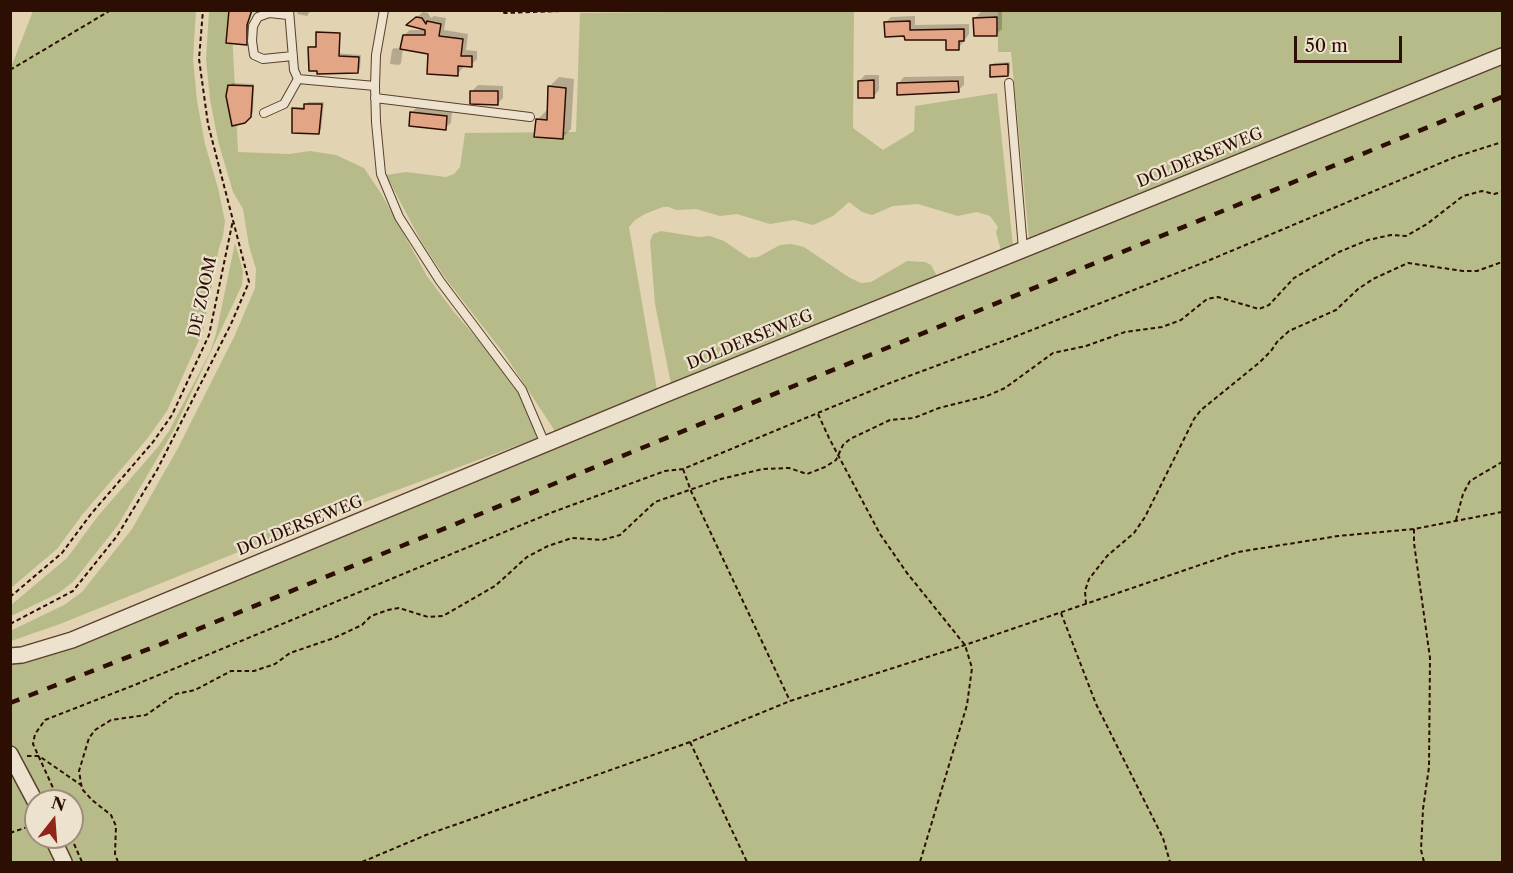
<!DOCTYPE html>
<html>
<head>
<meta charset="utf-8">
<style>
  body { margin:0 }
  #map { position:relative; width:1513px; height:873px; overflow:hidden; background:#e2d3b2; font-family:"Libre Caslon Text",serif }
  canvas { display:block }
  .frame { position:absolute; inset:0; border:12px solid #2d0e03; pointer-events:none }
  .north { position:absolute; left:24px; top:789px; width:60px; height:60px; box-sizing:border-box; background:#ece2cd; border:2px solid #a08d7c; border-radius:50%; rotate:17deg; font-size:16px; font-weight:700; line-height:24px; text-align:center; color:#2d0e03 }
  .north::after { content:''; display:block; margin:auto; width:21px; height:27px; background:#8f2418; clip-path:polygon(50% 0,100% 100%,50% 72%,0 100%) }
  .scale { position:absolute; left:1294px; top:36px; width:108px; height:27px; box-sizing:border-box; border:3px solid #2d0e03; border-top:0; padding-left:8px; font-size:18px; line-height:21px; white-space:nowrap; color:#2d0e03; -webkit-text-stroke:4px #ece2cd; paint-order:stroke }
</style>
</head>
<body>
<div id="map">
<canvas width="1513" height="873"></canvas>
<div class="frame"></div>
<div class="north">N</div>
<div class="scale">50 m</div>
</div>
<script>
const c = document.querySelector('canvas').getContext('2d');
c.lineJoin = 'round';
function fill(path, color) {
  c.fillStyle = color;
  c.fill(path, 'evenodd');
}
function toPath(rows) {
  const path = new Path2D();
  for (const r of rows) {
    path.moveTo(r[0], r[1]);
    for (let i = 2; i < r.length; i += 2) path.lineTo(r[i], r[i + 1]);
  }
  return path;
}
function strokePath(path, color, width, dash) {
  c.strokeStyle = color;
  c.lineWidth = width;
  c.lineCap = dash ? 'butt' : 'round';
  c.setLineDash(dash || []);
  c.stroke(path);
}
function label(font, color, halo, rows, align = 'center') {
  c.font = font + ' "Libre Caslon Text",serif';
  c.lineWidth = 4.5;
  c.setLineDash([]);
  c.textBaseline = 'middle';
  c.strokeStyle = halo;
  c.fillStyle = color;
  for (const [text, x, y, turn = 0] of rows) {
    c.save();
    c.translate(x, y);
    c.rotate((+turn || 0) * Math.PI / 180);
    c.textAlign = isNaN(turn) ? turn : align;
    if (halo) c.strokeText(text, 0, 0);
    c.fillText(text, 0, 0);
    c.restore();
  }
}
fill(toPath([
  [33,11,196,11,193,59,197,101,205,144,218,188,225,221,223,236,219,248,203,331,167,411,147,439,82,515,57,549,11,588,10,70],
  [209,11,231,11,238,152,289,154,310,151,336,155,364,168,382,195,427,276,454,312,494,358,519,392,540,437,330,515,60,624,11,641,10,631,64,605,82,592,132,529,178,448,235,335,255,288,256,269,249,246,243,209,233,192,218,141,210,99,206,59],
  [763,11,854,11,853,128,883,150,914,131,915,106,997,93,1013,246,1001,251,996,232,998,227,990,216,977,212,958,216,918,204,893,206,872,215,862,212,849,202,833,216,813,225,794,220,770,224,737,214,720,216,696,209,676,210,669,207,663,207,645,214,635,220,629,227,657,390,555,431,505,355,446,279,421,241,386,175,406,172,446,177,454,174,460,167,465,133,576,132,580,13],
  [998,11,1502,11,1502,48,1029,239,1011,52,998,52],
  [1502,62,1502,862,11,862,10,661,548,449],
  [36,801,72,801,72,837,36,837],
  [661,231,699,237,710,236,724,241,749,258,758,257,780,245,791,244,804,247,850,278,861,283,871,282,907,261,925,262,931,265,937,276,671,384,655,304,650,241,653,234],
  [235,243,243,271,242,285,174,430,118,525,73,582,57,594,11,616,11,605,67,558,98,516,158,447,169,431,210,352,216,334]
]), '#b7bb89');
fill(toPath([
  [231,10,253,10,249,21,248,41,246,43],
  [298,10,311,10,307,16,297,14],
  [423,12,428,13,431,18,434,16,446,18,444,30,468,34,466,50,477,51,477,59,471,65,463,65,463,68,457,74,430,53,403,48,401,63,399,65,390,64,392,50,394,48,402,49,404,35,410,30,425,30,413,20],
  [981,12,1002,12,1002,29,996,34,975,18],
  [915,16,915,25,969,24,969,34,958,49,948,39,906,35,886,22,891,17],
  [335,53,361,55,360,69,357,71],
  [1010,62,1010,73,1007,75,991,65,994,63],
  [865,75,879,75,879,90,874,96,859,81],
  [964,76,964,85,958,90,899,83,904,77],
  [559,77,574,79,571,129,562,138,537,120,546,111,549,111,550,86],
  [232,83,254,84,253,113,244,122,229,86],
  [478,85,503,86,503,98,497,104,472,91],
  [308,102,324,102,321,130,319,132,293,109,296,107,305,107],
  [418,106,452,111,451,123,445,128,412,112]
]), '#0003');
const building = toPath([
  [229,10,252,10,247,25,247,45,226,43,229,10],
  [416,17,422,18,426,24,427,21,441,24,439,36,463,39,461,56,472,56,472,67,458,66,458,76,427,74,428,54,400,49,403,35,425,35,425,30,406,25,416,17],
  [997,17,997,36,974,36,973,18,997,17],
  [910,21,910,30,964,29,964,41,959,41,959,50,946,50,946,40,905,40,904,36,885,37,884,22,910,21],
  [316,32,340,33,339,56,359,57,358,73,317,74,317,71,309,71,308,47,316,47,316,32],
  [1008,64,1008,76,990,77,990,65,1008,64],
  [874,80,874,98,858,98,858,81,874,80],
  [958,81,959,92,897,95,897,83,958,81],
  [228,85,253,86,251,117,245,123,232,126,226,96,228,85],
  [548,86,566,88,563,139,534,137,536,119,547,120,548,86],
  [470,91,498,91,498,105,470,104,470,91],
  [304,104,322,104,319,134,292,133,292,108,304,109,304,104],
  [410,112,447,116,446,130,409,126,410,112]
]);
fill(building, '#e2a586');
strokePath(building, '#2d0e03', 1.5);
const lane = toPath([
  [289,10,294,70,298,79,375,86],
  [384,10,376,55,375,86,376,122,381,174,399,217,440,281,522,390,545,444],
  [288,15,269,13,258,17,253,26,252,41,254,55,263,59,293,56],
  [1009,83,1023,249],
  [375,98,530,117],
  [264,113,284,104,298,79]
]);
const street = toPath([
  [10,656,22,655,72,640,666,394,1502,56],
  [10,754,36,803],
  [52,837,64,862]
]);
strokePath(lane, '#5a3f2f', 10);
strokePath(street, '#5a3f2f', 18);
strokePath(toPath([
  [496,10,505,13,586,10],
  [10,70,111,10],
  [818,414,829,438,880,534,907,573,965,645,972,668,967,705,920,862],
  [683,469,691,491,790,701],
  [1456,520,1463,494,1470,481,1502,462],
  [1414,529,1414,543,1430,658,1429,767,1423,809,1421,850,1424,862],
  [10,597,62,553,91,514,153,442,172,415,209,335,233,220],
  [1086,604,1085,591,1089,579,1107,556,1134,533,1145,517,1194,419,1201,410,1260,362,1271,351,1277,342,1289,331,1336,310,1358,289,1373,279,1408,263,1463,271,1477,271,1502,262],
  [1061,613,1096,704,1163,838,1170,862],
  [10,624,73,591,117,536,157,470,231,324,249,282,208,124,199,59,203,10],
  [690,742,747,862],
  [27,756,39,756,81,785],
  [59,801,33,744,35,734,45,720,137,684,553,512,665,471,683,469,890,383,1014,337,1205,262,1455,157,1502,142],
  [10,833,36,824],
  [71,837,82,862],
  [118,862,115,854,116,826,111,815,92,800,82,789,79,771,89,738,95,730,111,720,146,715,176,694,195,690,231,671,254,671,275,664,290,653,334,638,362,625,371,616,388,610,399,608,428,617,443,616,495,586,527,557,548,546,572,538,602,540,620,535,655,502,721,479,763,469,789,468,807,474,825,467,836,460,843,445,850,439,890,420,914,418,939,408,987,396,1005,388,1053,353,1086,346,1125,332,1162,327,1181,320,1207,299,1218,297,1259,309,1269,305,1294,278,1339,252,1368,240,1391,235,1406,236,1427,224,1463,196,1482,191,1494,194,1502,192],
  [362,862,426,835,690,742,790,701,965,645,1238,552,1338,536,1414,529,1502,512]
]), '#2d0e03', 2, [4.5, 3]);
strokePath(lane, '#ece2cd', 8);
strokePath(street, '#ece2cd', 15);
strokePath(toPath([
  [10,703,159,645,1502,97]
]), '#2d0e03', 4.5, [10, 10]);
label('16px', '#2d0e03', '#ece2cd', [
  ["DOLDERSEWEG",1200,158,-22],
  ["DE ZOOM",203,297,-78],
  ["DOLDERSEWEG",750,340,-22],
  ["DOLDERSEWEG",300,526,-22]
]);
</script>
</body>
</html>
